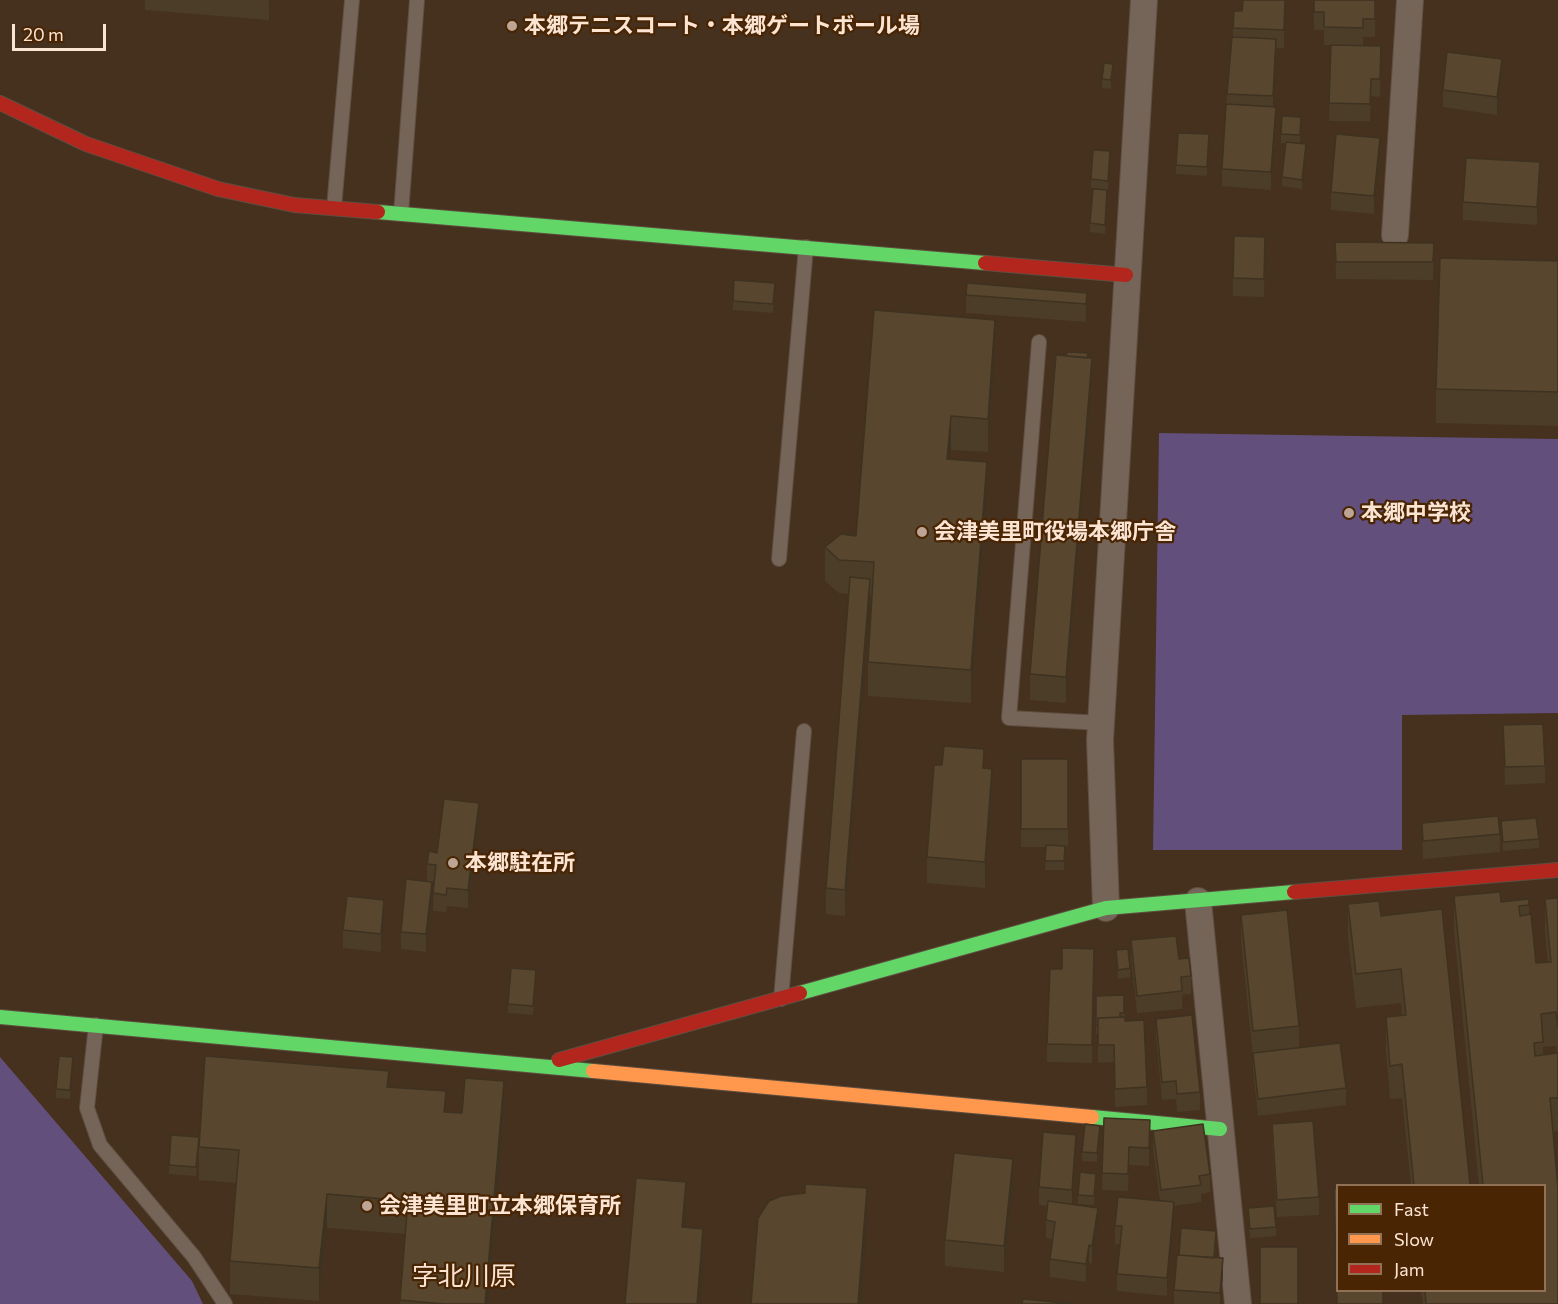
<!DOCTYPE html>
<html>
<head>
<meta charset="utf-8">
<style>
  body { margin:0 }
  #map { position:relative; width:1558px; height:1304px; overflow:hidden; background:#45311e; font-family:Commissioner,sans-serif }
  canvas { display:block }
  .legend { position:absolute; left:1336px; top:1184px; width:210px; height:108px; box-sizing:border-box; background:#492503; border:2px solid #917156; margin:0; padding:8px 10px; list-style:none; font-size:18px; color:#fce4d3 }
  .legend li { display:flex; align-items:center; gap:12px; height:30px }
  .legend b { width:30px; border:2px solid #917156 }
  .scale { position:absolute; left:12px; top:24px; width:94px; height:27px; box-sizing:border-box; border:3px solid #fce4d3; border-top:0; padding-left:8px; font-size:18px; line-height:21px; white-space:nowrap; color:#fce4d3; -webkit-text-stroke:4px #492503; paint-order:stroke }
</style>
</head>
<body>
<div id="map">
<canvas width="1558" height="1304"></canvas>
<ul class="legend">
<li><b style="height:8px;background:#63d668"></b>Fast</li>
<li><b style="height:8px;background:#ff974d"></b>Slow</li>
<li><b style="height:8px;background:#b3261e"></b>Jam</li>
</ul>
<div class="scale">20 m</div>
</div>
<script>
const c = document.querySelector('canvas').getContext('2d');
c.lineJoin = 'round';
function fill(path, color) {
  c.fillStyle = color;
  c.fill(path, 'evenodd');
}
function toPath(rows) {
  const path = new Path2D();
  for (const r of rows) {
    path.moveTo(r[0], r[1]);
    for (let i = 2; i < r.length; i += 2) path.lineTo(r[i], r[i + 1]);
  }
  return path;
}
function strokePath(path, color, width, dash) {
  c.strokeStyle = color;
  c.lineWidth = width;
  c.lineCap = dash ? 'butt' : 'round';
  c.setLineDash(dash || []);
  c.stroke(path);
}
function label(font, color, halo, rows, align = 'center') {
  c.font = font + ' Commissioner,"Noto Sans JP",sans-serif';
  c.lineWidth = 4.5;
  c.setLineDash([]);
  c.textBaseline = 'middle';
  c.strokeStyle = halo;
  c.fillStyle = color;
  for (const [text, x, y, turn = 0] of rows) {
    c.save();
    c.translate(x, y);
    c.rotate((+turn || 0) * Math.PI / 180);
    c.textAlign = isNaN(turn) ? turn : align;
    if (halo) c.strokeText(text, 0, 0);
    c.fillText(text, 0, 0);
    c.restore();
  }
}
fill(toPath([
  [1159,433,1558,439,1558,713,1402,715,1402,850,1153,850],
  [0,1057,192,1281,203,1304,0,1304]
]), '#624f7b');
const lane = toPath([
  [334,208,352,0],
  [401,214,417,0],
  [1039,342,1009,718,1101,723],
  [779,559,806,247],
  [781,999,804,731],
  [96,1025,87,1108,100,1145,194,1257,225,1304]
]);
const street = toPath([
  [1395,235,1410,0],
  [1198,901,1238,1304],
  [1106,908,1100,740,1144,0]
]);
const fast = toPath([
  [378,212,985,263],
  [800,993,1106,908,1294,892],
  [0,1017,593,1071],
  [1092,1117,1220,1129]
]);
const slow = toPath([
  [593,1071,1092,1117]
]);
const jam = toPath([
  [0,103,86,144,218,189,294,205,378,212],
  [985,263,1126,275],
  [1294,892,1558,870],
  [559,1060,800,993]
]);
strokePath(lane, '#5f4e40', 16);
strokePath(street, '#5f4e40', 28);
strokePath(fast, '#5f4e40', 16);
strokePath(slow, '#5f4e40', 16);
strokePath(jam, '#5f4e40', 16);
strokePath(lane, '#756558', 14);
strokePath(street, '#756558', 26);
strokePath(fast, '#63d668', 14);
strokePath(slow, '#ff974d', 14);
strokePath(jam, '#b3261e', 14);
fill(toPath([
  [145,0,270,0,269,20,145,10],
  [1286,0,1284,48,1276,48,1273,107,1276,125,1271,190,1222,186,1222,169,1227,94,1233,37,1233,28,1242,11],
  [1314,0,1376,0,1375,37,1363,37,1363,45,1381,64,1380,97,1371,96,1370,121,1329,121,1331,45,1324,45,1324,30,1314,30],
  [1113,73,1111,89,1102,88,1102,79],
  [1502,76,1497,115,1443,107,1443,90],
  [1301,126,1300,144,1306,153,1302,189,1282,186,1282,177,1285,143,1281,143,1281,134],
  [1209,134,1207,176,1176,174,1176,165],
  [1380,156,1374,214,1331,210,1331,192],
  [1110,160,1108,190,1091,188,1091,179],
  [1540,180,1537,225,1463,220,1463,202],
  [1107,199,1105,234,1090,232,1090,223],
  [1265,237,1264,297,1233,296,1233,278],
  [1335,242,1434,243,1433,280,1336,279],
  [1558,261,1558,426,1436,423,1436,389],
  [775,291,773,313,733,310,733,301],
  [1087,293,1086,322,966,313,966,295],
  [995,353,988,452,951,450,950,459,987,496,971,703,868,696,868,662,872,596,870,596,845,916,826,914,826,888,849,594,839,593,825,581,825,547,856,536],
  [1088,358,1092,384,1066,703,1030,700,1030,674],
  [1503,725,1545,766,1545,783,1505,785],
  [1021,759,1068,759,1068,846,1065,846,1064,870,1045,870,1046,847,1021,847],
  [984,768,992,795,985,888,927,883,927,857],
  [479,821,468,908,447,906,446,912,433,911,434,883,432,882,432,900,426,952,401,949,401,932,427,881,427,864,437,853],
  [1501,821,1539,839,1539,848,1503,851],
  [1422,823,1500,834,1500,852,1423,859],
  [1454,896,1529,905,1529,914,1536,963,1548,962,1545,933,1545,899,1558,898,1558,1131,1553,1132,1558,1304,1423,1304,1421,1290,1545,1290,1545,1185,1479,1185,1454,930],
  [1556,1046,1557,1053,1543,1055,1543,1047],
  [1348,904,1381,916,1442,909,1470,1185,1411,1185,1402,1098,1390,1099,1386,1051,1386,1017,1402,1015,1401,1003,1356,1008,1348,938],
  [1241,915,1299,1026,1299,1048,1346,1088,1346,1105,1258,1116,1253,1071,1253,1057,1241,941],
  [384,918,381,952,343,948,343,930],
  [1131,940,1179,959,1191,976,1191,994,1182,995,1182,1009,1137,1013,1131,958],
  [1116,950,1130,968,1130,977,1118,979],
  [1094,967,1092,1063,1047,1062,1047,1044],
  [536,979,533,1015,508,1013,508,1004],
  [1124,995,1125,1021,1147,1087,1147,1105,1115,1107,1114,1062,1098,1063,1098,1034,1096,1034,1096,996],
  [1156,1019,1200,1092,1200,1110,1177,1112,1176,1099,1162,1100,1156,1037],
  [73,1066,70,1099,56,1098,56,1089],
  [389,1087,446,1112,504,1115,488,1304,400,1304,406,1234,327,1228,319,1301,230,1294,230,1261,236,1183,199,1180,199,1148,196,1176,169,1174,169,1165,199,1137],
  [1104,1118,1150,1137,1149,1166,1129,1165,1128,1191,1102,1190],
  [1272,1124,1319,1197,1319,1215,1277,1217,1272,1142],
  [1153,1131,1210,1174,1210,1192,1201,1194,1201,1202,1174,1206,1174,1220,1167,1296,1117,1291,1117,1274,1120,1244,1115,1244,1115,1226,1160,1201,1153,1149],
  [1100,1135,1097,1162,1082,1161,1082,1152],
  [1076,1153,1072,1204,1098,1226,1092,1264,1089,1263,1086,1282,1050,1277,1050,1259,1053,1239,1046,1238,1046,1220,1048,1206,1039,1205,1039,1187],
  [1096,1183,1094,1205,1078,1204,1078,1195],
  [1013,1185,1004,1272,945,1266,945,1240],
  [1334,1188,1383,1304,1337,1304],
  [1248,1208,1276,1227,1276,1236,1250,1238],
  [1216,1240,1215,1258,1223,1276,1220,1304,1174,1304,1174,1290,1179,1255]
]), '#4c3d28');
fill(toPath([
  [269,0,270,0,269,20],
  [1285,0,1286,0,1284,48,1284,30],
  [1276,39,1276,56,1273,114,1273,96],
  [1502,59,1502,76,1497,115,1497,97],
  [1113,64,1113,73,1111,89,1111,80],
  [1276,107,1276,125,1271,190,1271,172],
  [1380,138,1380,156,1374,214,1374,196],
  [1306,144,1306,153,1302,189,1302,180],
  [1540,162,1540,180,1537,225,1537,207],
  [1087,293,1087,310,1086,322,1086,304],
  [995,320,995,353,988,452,988,419],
  [1092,358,1092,384,1066,703,1066,677],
  [951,416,951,450,947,493,947,459],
  [987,462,987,496,971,703,971,670],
  [870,579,870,605,845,916,845,890],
  [992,769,992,795,985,888,985,862],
  [479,803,479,821,468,908,468,890],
  [432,882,432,900,426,952,426,934],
  [384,900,384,918,381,952,381,934],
  [73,1057,73,1066,70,1099,70,1090],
  [504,1081,504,1115,488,1304,485,1304],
  [1150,1120,1150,1137,1149,1166,1149,1148],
  [1100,1126,1100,1135,1097,1162,1097,1153],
  [1076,1135,1076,1153,1072,1208,1072,1190],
  [1013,1159,1013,1185,1004,1272,1004,1246],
  [686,1182,686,1216,682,1260,682,1227],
  [867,1188,867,1222,861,1304,858,1304],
  [327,1194,327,1228,319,1301,319,1268],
  [1174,1202,1174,1220,1167,1296,1167,1278],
  [1098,1208,1098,1226,1092,1264,1092,1246],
  [703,1229,703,1262,700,1304,697,1304],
  [1089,1245,1089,1263,1086,1282,1086,1264],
  [1223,1258,1223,1276,1220,1304,1220,1293]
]), '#3e3220');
const building = toPath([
  [1243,0,1285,0,1284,30,1233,28,1234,11,1242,11,1243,0],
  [1314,0,1375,0,1375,19,1363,19,1363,28,1324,27,1324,12,1314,12,1314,0],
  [1232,37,1276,39,1273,96,1227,94,1232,37],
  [1331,45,1381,46,1380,79,1371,79,1370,104,1329,103,1331,45],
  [1447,52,1502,59,1497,97,1443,90,1447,52],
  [1104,63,1113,64,1111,80,1102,79,1104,63],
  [1226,104,1276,107,1271,172,1222,169,1226,104],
  [1282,116,1301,117,1300,135,1281,134,1282,116],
  [1178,133,1209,134,1207,167,1176,165,1178,133],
  [1336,134,1380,138,1374,196,1331,192,1336,134],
  [1286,142,1306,144,1302,180,1282,177,1286,142],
  [1093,150,1110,151,1108,181,1091,179,1093,150],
  [1466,158,1540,162,1537,207,1463,202,1466,158],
  [1093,189,1107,190,1105,225,1090,223,1093,189],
  [1234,236,1265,237,1264,279,1233,278,1234,236],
  [1335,242,1434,243,1433,262,1336,262,1335,242],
  [1440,258,1558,261,1558,392,1436,389,1440,258],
  [734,280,775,283,773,304,733,301,734,280],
  [967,283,1087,293,1086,304,966,295,967,283],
  [874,310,995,320,988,419,951,416,947,459,987,462,971,670,868,662,874,562,839,560,825,547,841,534,856,536,874,310],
  [1067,352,1088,353,1087,358,1066,356,1067,352],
  [1056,355,1092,358,1066,677,1030,674,1056,355],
  [850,577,870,579,845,890,826,888,850,577],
  [1543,724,1545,766,1505,767,1503,725,1543,724],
  [944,746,984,749,983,768,992,769,985,862,927,857,934,765,942,765,944,746],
  [1021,759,1068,759,1068,829,1021,829,1021,759],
  [444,799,479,803,468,890,447,888,446,895,433,893,436,865,427,864,429,851,437,853,444,799],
  [1498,816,1500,834,1423,841,1422,823,1498,816],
  [1536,818,1539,839,1503,842,1501,821,1536,818],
  [1046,845,1065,846,1064,861,1045,861,1046,845],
  [406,879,432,882,426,934,401,932,406,879],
  [1500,892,1501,902,1529,899,1529,905,1519,906,1520,916,1531,914,1536,963,1551,962,1545,899,1558,898,1558,1027,1556,1012,1541,1014,1543,1042,1534,1043,1535,1056,1558,1053,1558,1098,1550,1098,1558,1189,1558,1304,1426,1304,1425,1290,1545,1290,1545,1185,1483,1185,1454,896,1500,892],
  [347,896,384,900,381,934,343,930,347,896],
  [1379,901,1381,916,1442,909,1470,1185,1414,1185,1402,1064,1390,1066,1386,1017,1406,1015,1401,969,1356,974,1348,904,1379,901],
  [1287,910,1299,1026,1253,1031,1241,915,1287,910],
  [1176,936,1179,959,1189,958,1191,976,1181,977,1182,991,1137,996,1131,940,1176,936],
  [1062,948,1094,949,1092,1045,1047,1044,1050,969,1062,969,1062,948],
  [1128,949,1130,968,1118,970,1116,950,1128,949],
  [511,968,536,970,533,1006,508,1004,511,968],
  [1124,995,1124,1013,1120,1013,1120,1017,1098,1018,1098,1025,1096,1025,1096,996,1124,995],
  [1192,1015,1200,1092,1177,1094,1176,1081,1162,1082,1156,1019,1192,1015],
  [1125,1017,1125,1021,1144,1020,1147,1087,1115,1089,1114,1045,1098,1045,1098,1018,1125,1017],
  [1340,1043,1346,1088,1258,1099,1253,1053,1340,1043],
  [59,1056,73,1057,70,1090,56,1089,59,1056],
  [205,1056,389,1071,387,1087,446,1091,444,1112,462,1113,465,1078,504,1081,485,1304,444,1304,400,1300,408,1201,327,1194,319,1268,230,1261,239,1150,199,1147,205,1056],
  [1104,1118,1150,1120,1149,1148,1129,1147,1128,1174,1102,1173,1104,1118],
  [1313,1121,1319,1197,1277,1200,1272,1124,1313,1121],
  [1085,1124,1100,1126,1097,1153,1082,1152,1085,1124],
  [1203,1124,1210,1174,1199,1176,1201,1185,1161,1190,1153,1131,1203,1124],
  [1043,1132,1076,1135,1072,1190,1039,1187,1043,1132],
  [171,1135,199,1137,196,1167,169,1165,171,1135],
  [954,1153,1013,1159,1004,1246,945,1240,954,1153],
  [1080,1172,1096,1174,1094,1196,1078,1195,1080,1172],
  [636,1178,686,1182,682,1227,703,1229,697,1304,625,1304,636,1178],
  [805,1184,867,1188,858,1304,751,1304,758,1218,769,1201,781,1196,805,1193,805,1184],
  [1334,1188,1338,1188,1338,1290,1383,1290,1383,1304,1337,1304,1334,1188],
  [1118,1197,1174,1202,1167,1278,1117,1274,1122,1226,1115,1226,1118,1197],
  [1048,1201,1098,1208,1092,1246,1089,1245,1086,1264,1050,1259,1055,1222,1046,1220,1048,1201],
  [1274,1206,1276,1227,1250,1229,1248,1208,1274,1206],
  [1181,1228,1216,1231,1214,1258,1179,1255,1181,1228],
  [1260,1247,1298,1247,1298,1304,1260,1304,1260,1247],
  [1177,1255,1223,1258,1220,1293,1174,1290,1177,1255],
  [1023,1299,1074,1304,1022,1304,1023,1299]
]);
fill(building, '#58472e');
strokePath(building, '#3e3220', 1.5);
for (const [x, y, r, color] of [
  [512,26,6,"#bca594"],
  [1349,513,6,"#bca594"],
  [922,532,6,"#bca594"],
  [453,863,6,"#bca594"],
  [367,1206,6,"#bca594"]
]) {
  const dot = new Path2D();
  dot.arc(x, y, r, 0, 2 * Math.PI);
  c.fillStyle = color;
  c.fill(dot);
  strokePath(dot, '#492503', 2);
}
label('bold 22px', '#fce4d3', '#492503', [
  ["本郷テニスコート・本郷ゲートボール場",524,26],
  ["本郷中学校",1361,513],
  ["会津美里町役場本郷庁舎",934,532],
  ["本郷駐在所",465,863],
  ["会津美里町立本郷保育所",379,1206]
], 'left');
label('26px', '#fce4d3', '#492503', [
  ["字北川原",464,1276]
]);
</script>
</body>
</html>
